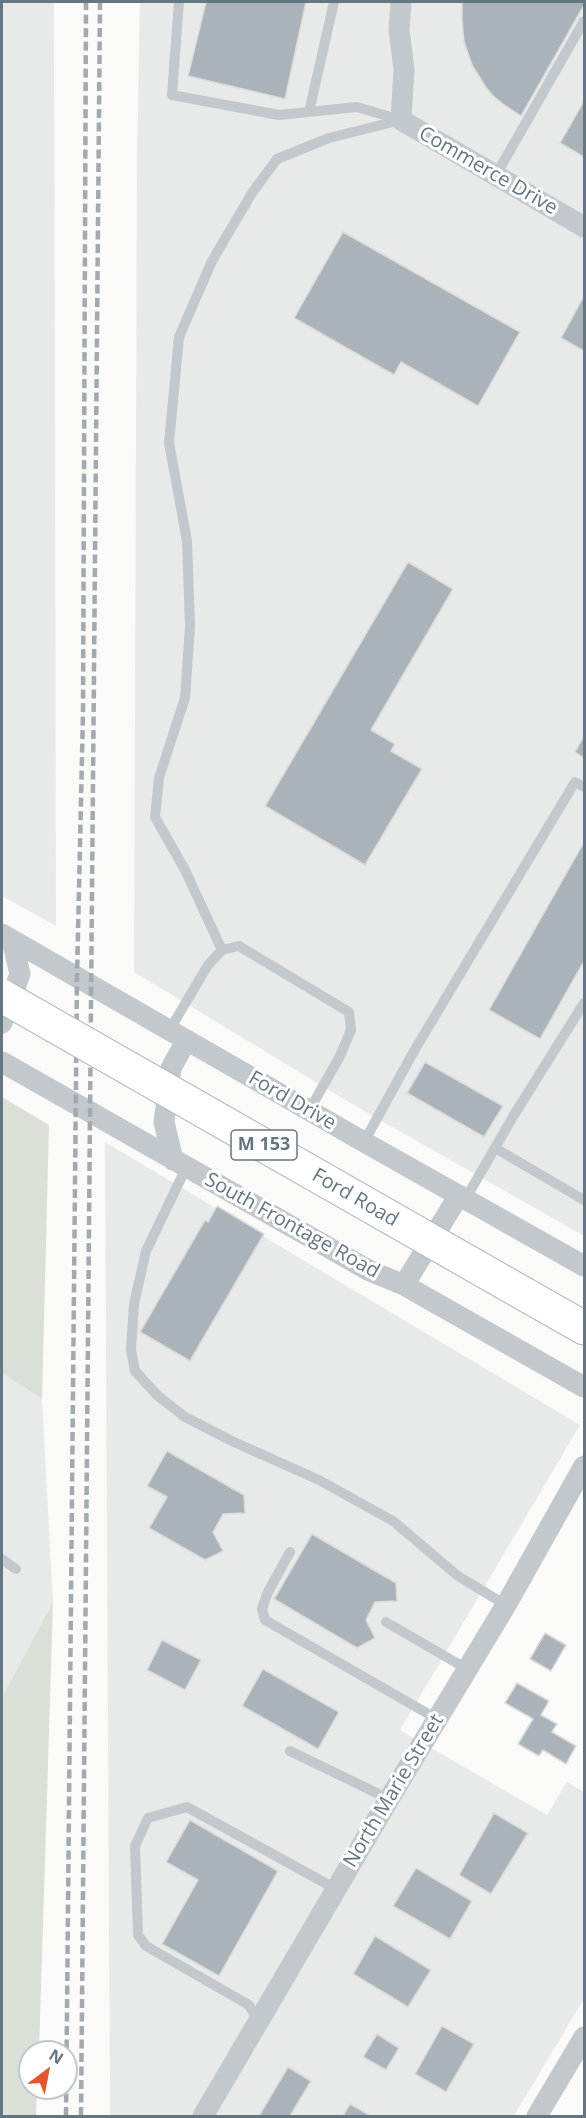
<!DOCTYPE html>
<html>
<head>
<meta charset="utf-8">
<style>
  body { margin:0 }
  #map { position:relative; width:586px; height:2118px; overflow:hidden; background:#fafaf8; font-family:"Open Sans",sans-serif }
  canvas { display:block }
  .frame { position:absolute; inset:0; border:3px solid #657683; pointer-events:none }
  .north { position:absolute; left:18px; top:2040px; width:60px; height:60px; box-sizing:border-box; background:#fff; border:2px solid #c1c8cd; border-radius:50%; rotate:32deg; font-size:16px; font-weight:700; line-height:24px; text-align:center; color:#657683 }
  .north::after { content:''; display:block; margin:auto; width:21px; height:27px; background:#e4572e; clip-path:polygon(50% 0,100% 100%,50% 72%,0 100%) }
</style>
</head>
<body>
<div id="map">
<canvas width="586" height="2118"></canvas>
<div class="frame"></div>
<div class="north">N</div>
</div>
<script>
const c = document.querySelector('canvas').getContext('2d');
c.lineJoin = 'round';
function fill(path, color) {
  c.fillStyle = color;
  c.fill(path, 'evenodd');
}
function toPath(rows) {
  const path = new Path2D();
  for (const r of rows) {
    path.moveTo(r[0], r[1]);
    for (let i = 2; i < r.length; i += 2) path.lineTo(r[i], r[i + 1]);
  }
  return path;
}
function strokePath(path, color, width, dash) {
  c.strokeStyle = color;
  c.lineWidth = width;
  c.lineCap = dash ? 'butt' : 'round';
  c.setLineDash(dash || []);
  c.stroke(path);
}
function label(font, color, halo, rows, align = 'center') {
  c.font = font + ' "Open Sans",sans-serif';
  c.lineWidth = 6;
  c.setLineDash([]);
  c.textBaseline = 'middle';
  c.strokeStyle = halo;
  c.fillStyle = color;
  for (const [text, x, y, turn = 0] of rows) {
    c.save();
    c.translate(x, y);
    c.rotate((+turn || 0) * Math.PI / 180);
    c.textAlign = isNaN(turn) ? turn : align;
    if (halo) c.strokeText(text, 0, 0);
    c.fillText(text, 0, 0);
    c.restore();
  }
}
fill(toPath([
  [2,2,54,2,56,926,2,896],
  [140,2,584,2,584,1236,352,1104,134,972,137,160],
  [105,1142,580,1425,400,1730,547,1815,567,1782,584,1792,584,1999,514,2116,110,2116],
  [2,1373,42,1399,53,1602,2,1697]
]), '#e8e9e9');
fill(toPath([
  [2,1097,49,1125,42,1399,2,1373],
  [53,1602,39,2052,30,2052,30,2088,37,2088,36,2116,2,2116,2,1697]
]), '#dadfd7');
const building = toPath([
  [206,2,306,2,285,99,188,76,206,2],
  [462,2,584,2,584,5,521,116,503,104,493,96,485,86,472,65,464,42,462,21,462,2],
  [584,101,584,157,560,143,584,101],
  [343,232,520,332,478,406,401,362,394,375,294,318,343,232],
  [584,296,584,351,561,338,584,296],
  [408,562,453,589,371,730,395,744,391,751,422,769,365,865,265,806,408,562],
  [584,736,584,758,575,752,584,736],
  [584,842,584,961,540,1039,489,1010,584,842],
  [425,1062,503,1106,484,1137,407,1093,425,1062],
  [217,1206,264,1234,190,1361,140,1332,205,1220,208,1222,217,1206],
  [167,1451,244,1495,245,1513,223,1514,213,1532,223,1551,205,1560,149,1528,167,1497,147,1486,167,1451],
  [312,1534,396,1583,397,1601,375,1602,366,1620,375,1638,357,1648,274,1599,312,1534],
  [545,1633,566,1645,551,1671,530,1659,545,1633],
  [162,1640,201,1660,185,1690,147,1670,162,1640],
  [263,1669,339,1712,318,1749,242,1706,263,1669],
  [517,1683,549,1701,541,1715,557,1724,552,1732,576,1746,566,1764,543,1750,539,1756,518,1744,533,1719,505,1703,517,1683],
  [494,1813,528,1833,491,1894,459,1875,494,1813],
  [190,1820,278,1871,219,1976,162,1944,198,1880,166,1862,190,1820],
  [416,1868,472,1901,450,1939,393,1906,416,1868],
  [375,1936,431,1970,408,2007,353,1974,375,1936],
  [442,2026,474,2044,446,2092,415,2074,442,2026],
  [377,2034,399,2048,386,2070,363,2057,377,2034],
  [288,2067,311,2081,290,2116,259,2116,288,2067],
  [350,2104,371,2116,343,2116,350,2104]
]);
fill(building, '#aab3b9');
strokePath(building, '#dcdcda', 1.5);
const primary = toPath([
  [526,1295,584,1328]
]);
strokePath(primary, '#b5babe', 35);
strokePath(toPath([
  [179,2,172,95,279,115,357,107,401,120],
  [309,112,334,2],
  [496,175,584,21],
  [222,950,185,870,155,817,159,778,185,698,190,626,187,541,169,443,179,337,212,261,252,193,277,159,329,138,401,120],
  [169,1031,208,965,222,950,239,946,349,1012,351,1030,340,1056,309,1111],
  [364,1142,414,1051,575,782,584,787],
  [495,1148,584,1200],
  [186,1168,146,1251,134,1304,131,1350,135,1371,157,1395,185,1417,234,1442,319,1480,393,1521,458,1576,506,1605],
  [466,1198,514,1115,584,1003],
  [290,1552,268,1592,262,1609,265,1620,437,1719],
  [2,1559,16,1569],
  [386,1622,467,1669],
  [290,1751,389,1799],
  [258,2022,249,2005,146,1946,138,1935,135,1846,148,1818,187,1807,336,1889]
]), '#c3c8cc', 10);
strokePath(toPath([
  [401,2,399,30,404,69,401,120,584,227],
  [2,934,364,1142,584,1266],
  [2,1023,20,974,12,940],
  [2,1062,370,1271,404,1285,584,1387],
  [173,1160,164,1122,171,1068,186,1041],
  [404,1285,459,1195],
  [203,2116,389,1799,506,1605,584,1466],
  [537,2116,584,2037]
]), '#c3c8cc', 21);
strokePath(primary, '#fff', 33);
strokePath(toPath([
  [66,2116,77,977,83,713,86,2],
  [81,2116,100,2]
]), '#a2aab0', 4.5, [9, 4.5]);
const primaryBridge = toPath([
  [2,996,526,1295]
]);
strokePath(primaryBridge, '#b5babe', 35, []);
strokePath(primaryBridge, '#fff', 33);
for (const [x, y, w] of [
  [264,1145,66]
]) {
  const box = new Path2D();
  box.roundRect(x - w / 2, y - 15, w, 30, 4.5);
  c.fillStyle = '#fff';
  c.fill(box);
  strokePath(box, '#657683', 1.5);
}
label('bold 18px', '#657683', null, [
  ["M 153",264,1145]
]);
label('20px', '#657683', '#fff', [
  ["Commerce Drive",488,171,30],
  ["Ford Drive",292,1101,30],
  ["Ford Road",355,1198,30],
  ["South Frontage Road",292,1226,29],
  ["North Marie Street",394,1791,-59]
]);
</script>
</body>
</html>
